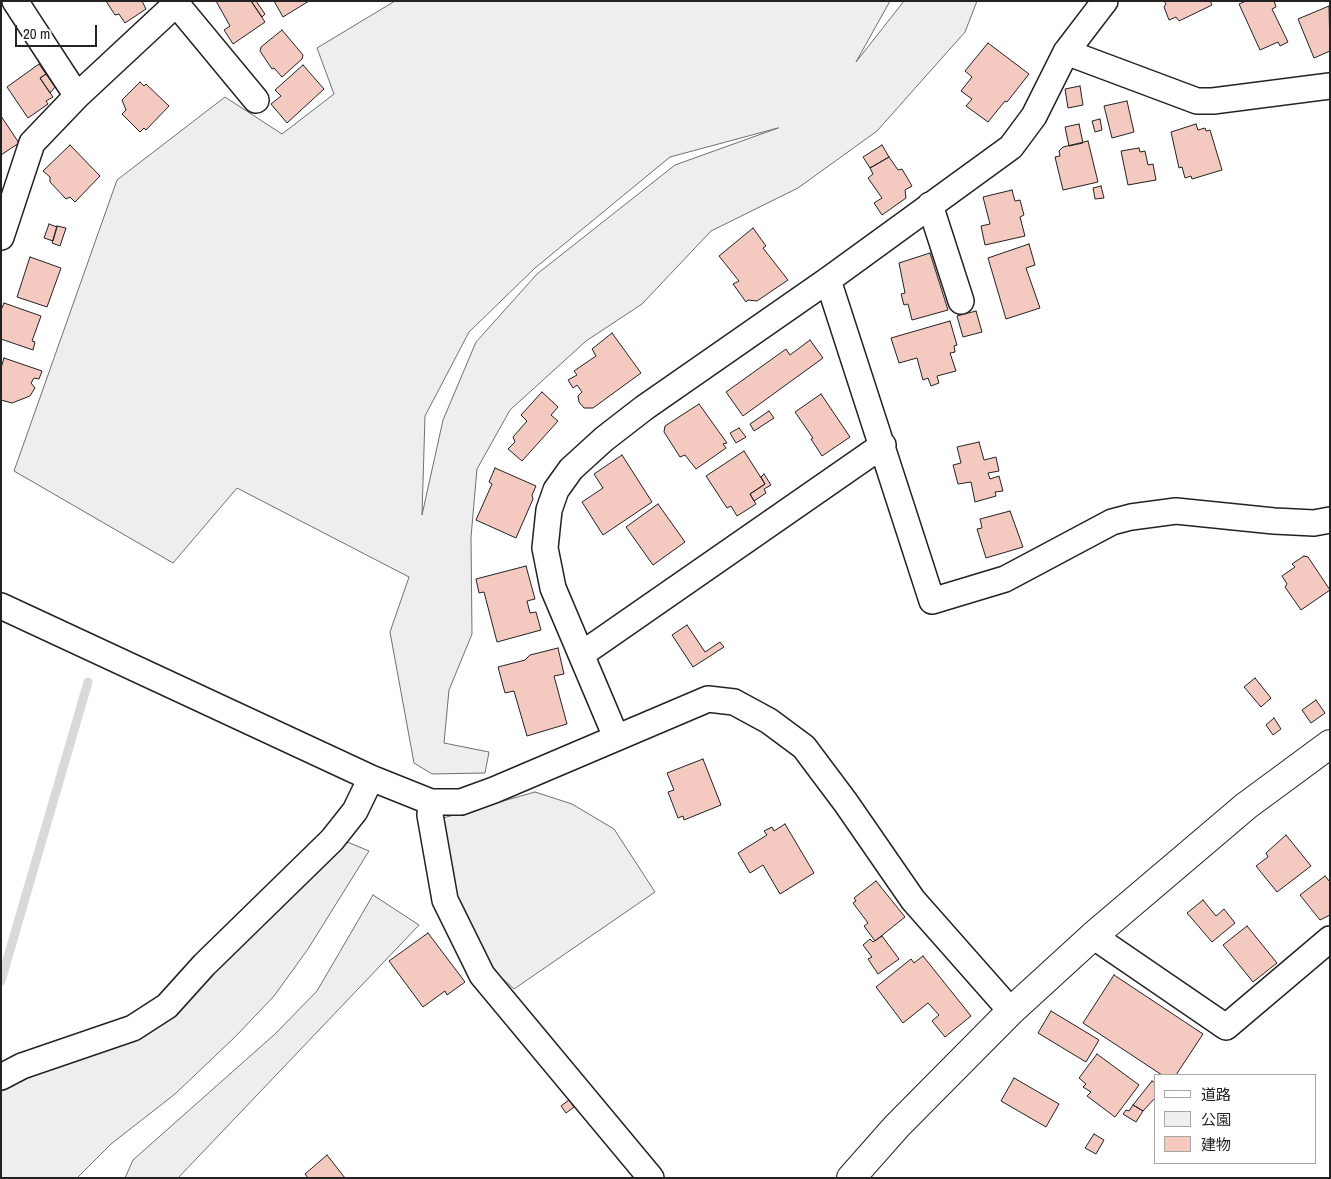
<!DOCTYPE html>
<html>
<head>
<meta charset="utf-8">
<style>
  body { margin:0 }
  #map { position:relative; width:1331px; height:1179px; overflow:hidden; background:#fff; font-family:"Archivo Narrow","Noto Sans JP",sans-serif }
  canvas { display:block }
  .frame { position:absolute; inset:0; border:2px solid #222; pointer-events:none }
  .legend { position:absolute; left:1154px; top:1074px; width:162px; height:90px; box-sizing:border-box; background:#fff; border:1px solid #a7a7a7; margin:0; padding:6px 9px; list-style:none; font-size:15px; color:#222 }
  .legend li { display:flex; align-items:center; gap:10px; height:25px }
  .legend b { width:25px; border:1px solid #a7a7a7 }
  .scale { position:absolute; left:15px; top:25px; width:82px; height:22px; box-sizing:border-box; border:2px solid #222; border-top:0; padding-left:6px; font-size:15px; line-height:18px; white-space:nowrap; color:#222; -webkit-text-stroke:4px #fff; paint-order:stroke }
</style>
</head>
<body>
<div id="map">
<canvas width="1331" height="1179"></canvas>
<div class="frame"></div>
<ul class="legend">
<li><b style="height:6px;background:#fff"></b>道路</li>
<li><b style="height:14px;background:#eee"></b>公園</li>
<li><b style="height:14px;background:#f3c9c0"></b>建物</li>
</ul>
<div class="scale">20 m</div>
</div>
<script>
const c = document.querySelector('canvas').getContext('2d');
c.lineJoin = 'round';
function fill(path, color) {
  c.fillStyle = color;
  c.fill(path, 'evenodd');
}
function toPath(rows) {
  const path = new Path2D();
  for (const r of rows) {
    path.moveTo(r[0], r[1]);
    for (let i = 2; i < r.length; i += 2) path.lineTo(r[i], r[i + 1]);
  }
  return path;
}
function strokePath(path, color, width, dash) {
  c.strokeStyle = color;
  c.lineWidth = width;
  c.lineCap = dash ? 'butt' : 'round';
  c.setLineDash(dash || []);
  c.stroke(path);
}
const green = toPath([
  [395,1,890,1,856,62,904,1,977,1,965,32,877,131,798,188,711,231,642,304,586,341,510,410,477,469,471,537,472,634,449,690,444,743,489,752,485,773,432,774,414,763,390,632,409,577,237,488,173,563,14,471,117,180,225,97,282,134,334,94,317,48,395,1],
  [778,128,675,165,537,274,476,342,443,420,422,515,425,416,469,332,535,268,670,157,778,128],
  [535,792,572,804,614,829,655,892,514,989,490,967,459,904,443,818,535,792],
  [345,841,369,851,308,949,274,996,236,1036,175,1094,111,1144,77,1178,1,1178,1,1087,119,1041,345,841],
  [373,895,419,925,178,1178,125,1178,133,1160,275,1034,317,991,373,895]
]);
fill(green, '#eee');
strokePath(green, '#6f6f6f', 1);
strokePath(toPath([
  [1,981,88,682]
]), '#d9d9d9', 9);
const building = toPath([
  [106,1,142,1,146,9,125,23,119,14,115,15,106,1],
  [216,1,251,1,265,22,233,44,224,30,230,26,216,1],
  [251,1,256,1,265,14,262,17,251,1],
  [274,1,309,1,283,17,274,1],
  [1164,1,1210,1,1212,5,1179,21,1176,17,1169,20,1164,7,1166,4,1164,1],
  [1246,1,1274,1,1276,7,1272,9,1288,42,1280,46,1278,42,1260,50,1239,4,1246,1],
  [1329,6,1330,51,1314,58,1298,19,1329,6],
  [282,30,303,55,302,59,282,77,274,68,272,69,260,51,261,47,282,30],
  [988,43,1029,74,1007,102,1005,101,988,122,966,106,972,99,961,91,972,77,965,71,988,43],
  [39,64,46,74,40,78,53,97,46,101,48,104,28,118,7,87,39,64],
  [303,65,324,89,287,123,271,104,281,96,275,90,303,65],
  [46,74,55,87,50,93,40,78,46,74],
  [140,82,144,86,146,84,169,106,146,130,144,128,140,132,122,114,126,110,122,100,140,82],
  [1080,86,1083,105,1068,108,1065,89,1080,86],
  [1127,101,1134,132,1112,138,1104,106,1127,101],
  [1,116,19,143,1,155,1,116],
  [1100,119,1102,130,1095,132,1092,121,1100,119],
  [1079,124,1083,143,1069,146,1065,127,1079,124],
  [1196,124,1198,130,1205,128,1206,131,1210,130,1222,170,1192,179,1191,176,1185,178,1182,167,1179,168,1171,132,1196,124],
  [1088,141,1098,182,1063,190,1055,157,1060,156,1059,151,1063,147,1088,141],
  [70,145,100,176,75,202,70,197,66,199,50,182,50,177,43,171,70,145],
  [882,145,889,157,870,168,863,157,882,145],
  [1139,148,1140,152,1145,151,1148,165,1153,164,1156,180,1128,185,1121,151,1139,148],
  [889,157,898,170,902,169,912,186,905,190,906,198,882,215,874,203,882,198,868,178,873,174,870,168,889,157],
  [1101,186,1104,198,1095,199,1093,188,1101,186],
  [1012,190,1015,201,1020,200,1024,215,1020,217,1025,236,985,245,981,226,990,224,983,197,1012,190],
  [49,224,57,227,53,241,44,238,49,224],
  [57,226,66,228,60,246,52,243,57,226],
  [753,228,766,246,763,248,788,280,757,301,748,300,746,302,733,284,739,281,719,256,753,228],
  [1029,244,1035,265,1026,268,1040,308,1006,319,988,258,1029,244],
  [930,253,948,310,912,320,908,304,904,305,901,294,905,293,899,263,930,253],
  [30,257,61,268,47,307,17,297,30,257],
  [4,303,41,316,32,341,35,342,33,350,1,339,1,310,4,303],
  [976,311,982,332,963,337,957,316,976,311],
  [950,321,957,345,954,346,955,352,950,353,956,371,937,376,939,383,931,386,928,378,923,380,917,358,899,363,891,338,950,321],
  [612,333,641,373,593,408,584,408,579,402,578,396,582,392,577,385,573,388,568,380,577,375,574,371,596,356,592,349,612,333],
  [810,340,823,358,743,416,726,392,786,349,790,355,810,340],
  [4,358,42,371,39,379,34,378,31,383,35,388,30,396,12,403,1,400,1,368,4,358],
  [542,392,558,407,551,415,558,421,522,461,508,449,515,442,513,437,527,421,521,415,542,392],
  [821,394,850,437,822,456,811,439,813,438,795,412,821,394],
  [699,404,727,443,723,444,726,448,696,469,685,455,680,457,664,432,665,426,699,404],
  [769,411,774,418,754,431,750,424,769,411],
  [739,428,746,437,736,443,730,433,739,428],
  [979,442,984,460,996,457,999,471,988,473,990,479,999,476,1003,491,995,492,996,496,975,502,971,482,958,484,953,465,961,463,957,447,979,442],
  [744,451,765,484,750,494,756,504,737,516,731,506,727,508,706,476,744,451],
  [622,455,652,502,603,535,582,502,603,488,594,474,622,455],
  [495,468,536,486,532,495,533,499,516,538,476,520,492,484,489,482,495,468],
  [764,474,771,485,764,489,766,493,754,501,750,494,765,484,761,477,764,474],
  [658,504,685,542,653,565,626,527,658,504],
  [1010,511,1023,547,986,558,977,529,982,528,980,519,1010,511],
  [1304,556,1308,557,1330,590,1301,610,1285,587,1287,584,1282,576,1295,567,1292,564,1304,556],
  [526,566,535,599,527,601,530,613,536,612,541,630,497,642,484,592,479,593,476,579,526,566],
  [687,625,705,652,720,642,724,647,693,667,672,635,687,625],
  [558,648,564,674,554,676,567,724,527,736,514,691,505,693,498,667,525,660,530,655,558,648],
  [1255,678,1271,698,1261,707,1244,687,1255,678],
  [1316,700,1325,713,1311,723,1302,710,1316,700],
  [1274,718,1281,729,1273,735,1266,725,1274,718],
  [703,759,721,805,684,820,683,816,678,818,668,792,674,790,667,773,703,759],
  [785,824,814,873,780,894,763,865,750,873,738,853,767,835,764,831,772,827,774,831,785,824],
  [1286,835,1311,866,1277,892,1256,866,1268,857,1266,853,1286,835],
  [1325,876,1330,882,1330,915,1320,920,1300,895,1325,876],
  [876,881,905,917,875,941,864,926,868,923,853,903,856,901,854,898,876,881],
  [1203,900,1216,916,1224,909,1235,923,1212,942,1187,913,1203,900],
  [1247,926,1277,963,1253,982,1223,945,1247,926],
  [428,933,465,982,447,995,445,991,423,1007,389,961,428,933],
  [882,936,899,959,878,974,868,959,872,957,863,945,870,939,873,942,882,936],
  [923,956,971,1016,945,1037,932,1021,939,1015,928,1003,903,1023,876,987,911,959,914,963,923,956],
  [1114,975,1203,1034,1176,1075,1162,1075,1083,1023,1114,975],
  [1051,1011,1099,1040,1086,1062,1038,1033,1051,1011],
  [1097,1054,1139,1085,1115,1117,1087,1096,1091,1092,1083,1087,1086,1084,1079,1078,1097,1054],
  [1014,1078,1059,1104,1046,1127,1001,1101,1014,1078],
  [1152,1081,1155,1083,1155,1098,1143,1111,1133,1105,1152,1081],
  [569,1100,574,1107,566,1113,561,1106,569,1100],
  [1133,1105,1143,1111,1136,1122,1123,1114,1126,1110,1129,1111,1133,1105],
  [1094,1134,1104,1140,1096,1154,1085,1148,1094,1134],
  [327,1155,345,1178,308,1178,305,1174,327,1155]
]);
fill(building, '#f3c9c0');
strokePath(building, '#222', 1);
const minor = toPath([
  [15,1,77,96],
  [174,1,256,100],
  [1066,52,1197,101,1213,101,1330,86],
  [930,205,961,301],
  [1,237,32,143,77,96,179,1],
  [828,280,932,601,1005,579,1112,522,1131,517,1176,511,1274,521,1314,523,1330,520],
  [1,606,371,778,431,802,461,802,494,790,708,699,734,702,769,721,804,747,846,803,913,900,1011,1011],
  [582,654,883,445],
  [616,737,553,588,545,548,549,510,556,490,571,469,604,439,644,408,828,280,1011,147,1034,116,1066,52,1105,1],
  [431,802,430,815,445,900,482,975,651,1178],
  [1093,936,1226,1027,1330,939],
  [1,1077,22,1066,133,1028,167,1006,204,965,332,840,355,811,371,778]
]);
const tertiary = toPath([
  [851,1178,897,1126,1011,1011,1093,936,1246,806,1330,744]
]);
strokePath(minor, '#222', 28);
strokePath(tertiary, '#222', 30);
strokePath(minor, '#fff', 25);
strokePath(tertiary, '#fff', 28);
</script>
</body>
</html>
